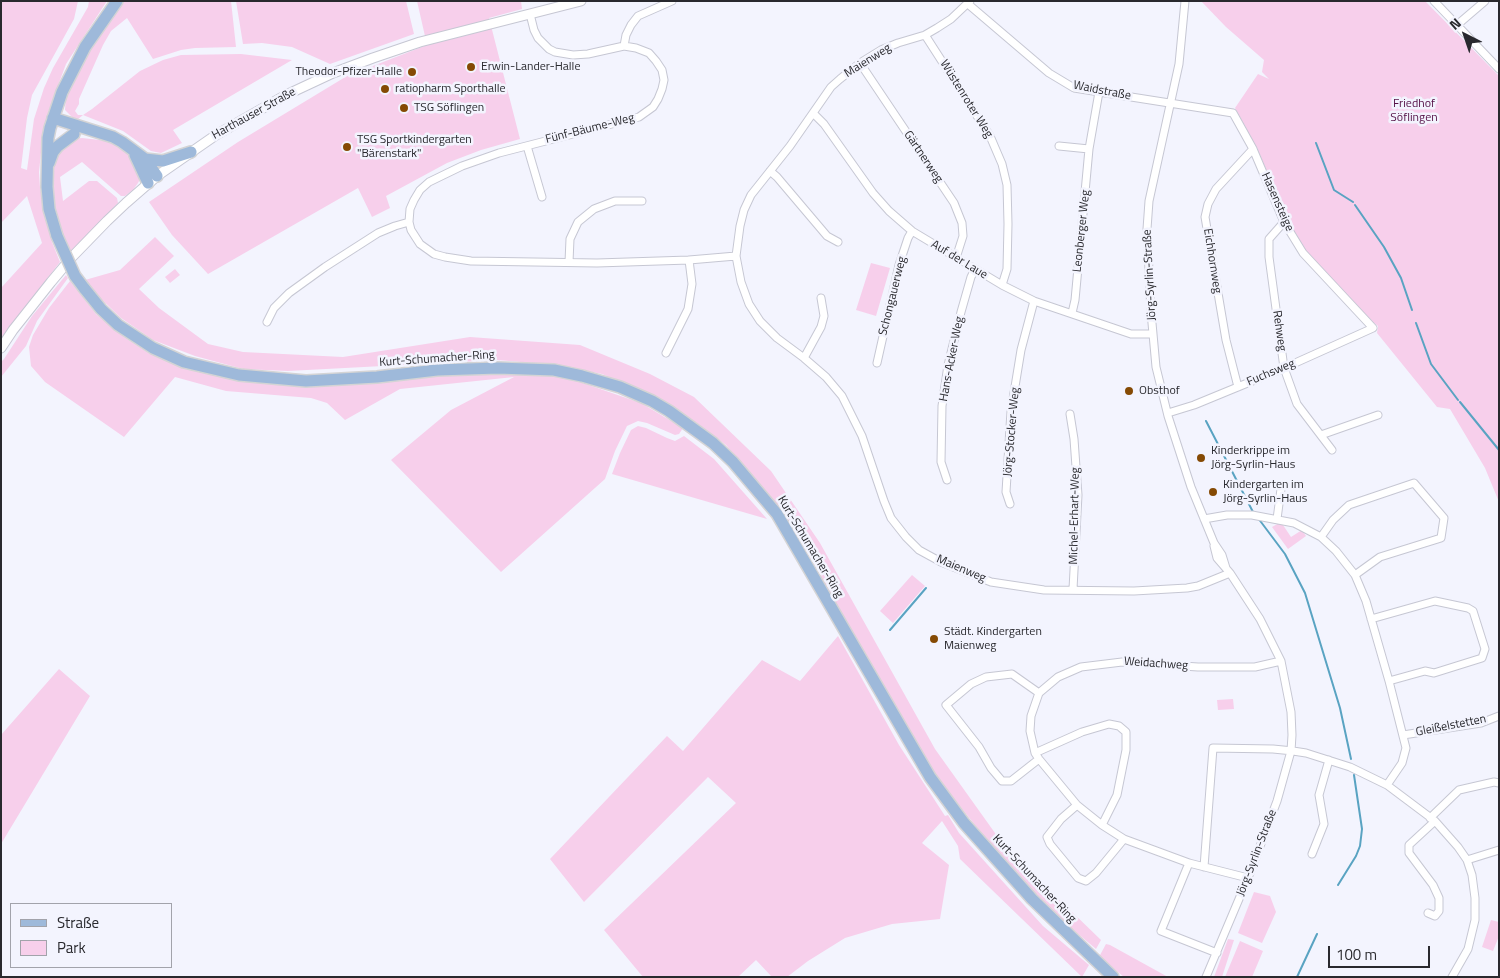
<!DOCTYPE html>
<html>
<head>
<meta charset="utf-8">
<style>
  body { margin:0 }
  #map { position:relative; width:1500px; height:978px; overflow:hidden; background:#f3f4fe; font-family:"Titillium Web",sans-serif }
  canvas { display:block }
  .frame { position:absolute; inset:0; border:2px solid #29292e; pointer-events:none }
  .legend { position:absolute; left:10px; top:903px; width:162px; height:65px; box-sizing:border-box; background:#f3f4fe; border:1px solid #a2a3ab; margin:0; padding:6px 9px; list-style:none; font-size:15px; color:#29292e }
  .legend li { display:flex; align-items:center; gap:10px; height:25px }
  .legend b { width:25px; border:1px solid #a2a3ab }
  .north { position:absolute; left:1440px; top:10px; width:50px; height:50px; -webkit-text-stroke:4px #f3f4fe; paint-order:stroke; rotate:319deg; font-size:14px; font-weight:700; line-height:20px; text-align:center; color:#29292e }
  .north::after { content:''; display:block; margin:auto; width:18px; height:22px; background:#29292e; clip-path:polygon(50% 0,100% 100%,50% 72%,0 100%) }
  .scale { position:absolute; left:1328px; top:946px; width:102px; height:22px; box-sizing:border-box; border:2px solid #29292e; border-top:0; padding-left:6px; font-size:15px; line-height:18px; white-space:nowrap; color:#29292e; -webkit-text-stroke:4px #f3f4fe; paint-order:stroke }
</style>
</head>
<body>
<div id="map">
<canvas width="1500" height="978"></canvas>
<div class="frame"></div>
<ul class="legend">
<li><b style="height:6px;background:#9eb9da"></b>Straße</li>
<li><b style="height:14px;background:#f7cfeb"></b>Park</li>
</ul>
<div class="north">N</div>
<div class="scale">100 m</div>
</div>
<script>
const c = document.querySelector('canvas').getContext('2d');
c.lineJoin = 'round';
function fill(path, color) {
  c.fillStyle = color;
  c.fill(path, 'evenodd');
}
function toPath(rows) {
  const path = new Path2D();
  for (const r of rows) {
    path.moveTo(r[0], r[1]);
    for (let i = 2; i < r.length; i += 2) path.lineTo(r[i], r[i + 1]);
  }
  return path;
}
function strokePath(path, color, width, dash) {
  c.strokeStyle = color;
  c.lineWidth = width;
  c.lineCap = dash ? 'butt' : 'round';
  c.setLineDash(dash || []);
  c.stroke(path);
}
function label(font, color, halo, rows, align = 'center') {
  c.font = font + ' "Titillium Web",sans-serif';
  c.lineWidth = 5;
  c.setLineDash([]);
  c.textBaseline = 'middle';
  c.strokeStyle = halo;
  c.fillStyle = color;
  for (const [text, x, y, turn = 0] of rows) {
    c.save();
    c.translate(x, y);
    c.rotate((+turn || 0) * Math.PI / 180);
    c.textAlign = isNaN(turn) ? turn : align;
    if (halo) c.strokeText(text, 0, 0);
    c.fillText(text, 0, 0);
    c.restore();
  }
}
fill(toPath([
  [1,1,78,1,74,19,32,95,27,118,21,168,27,170,34,119,44,88,53,68,88,7,89,1,107,1,66,64,49,110,43,133,39,172,40,188,52,242,60,262,1,339,1,288,42,243,27,196,1,223],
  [124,1,231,1,236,47,195,48,181,50,153,59,127,18,111,31,103,45,79,99,79,104,75,111,78,115,83,115,92,109,140,71,163,60,181,55,241,54,292,60,173,130,182,143,161,153,151,151,123,131,83,115,77,120,74,119,65,110,66,94,86,55],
  [236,1,406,1,414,34,330,64,292,47,262,43,243,44],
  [417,1,521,1,522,9,489,18,520,139,481,150,447,163,386,196,390,208,372,217,358,188,208,274,172,235,149,202,238,142,347,76,427,45],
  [1201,1,1425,1,1499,76,1499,502,1485,468,1450,409,1437,407,1377,333,1378,326,1373,322,1310,257,1289,223,1257,148,1235,108,1258,74,1269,79,1262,72,1264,60,1226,27],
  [82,138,109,141,124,149,132,157,141,177,138,183,133,190,125,196,121,196,82,162,60,177,63,201,89,181,97,181,117,198,118,203,71,252,63,235,61,236,56,222,51,183,55,156,73,139],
  [155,237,174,256,139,289,159,308,208,344,243,352,343,357,470,337,580,345,650,374,694,397,771,471,820,543,935,749,1005,847,1101,940,1096,949,1045,906,1012,871,934,774,858,644,817,569,771,499,726,445,697,423,647,393,602,374,557,365,497,360,288,371,243,369,195,356,153,340,121,318,93,291,85,280,120,270],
  [871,263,890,268,876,316,856,310],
  [175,269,180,275,170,283,165,277],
  [66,275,68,278,37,321,26,346,1,377,1,362,4,359,32,316],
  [70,281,96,314,124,337,150,354,182,368,238,381,306,387,378,383,437,376,498,374,554,376,574,380,641,403,683,428,679,434,675,435,647,423,638,421,627,426,615,451,605,479,501,572,391,460,451,410,514,377,400,389,345,420,327,403,311,398,226,391,175,377,124,437,45,382,31,366,29,347,33,335,49,308],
  [638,426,646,428,667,438,675,441,684,436,714,459,767,519,612,474,620,453,631,430],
  [1281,522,1291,537,1302,530,1306,536,1288,549,1272,527],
  [912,575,925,586,893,623,880,611],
  [838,636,899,745,945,816,948,815,959,833,1043,926,1089,965,1082,977,960,859,958,846,942,821,922,843,949,865,940,919,892,924,845,938,808,961,787,977,772,977,756,960,738,977,643,977,604,930,736,803,708,777,584,902,550,859,667,736,683,751,762,660,800,681],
  [59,669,90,696,1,844,1,735],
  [1233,699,1234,709,1218,710,1217,700],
  [1254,892,1270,896,1276,912,1262,943,1238,933],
  [1491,920,1499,922,1499,936,1493,951,1482,947],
  [1228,939,1234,940,1222,977,1214,977],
  [1240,941,1263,951,1252,977,1225,977],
  [1106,944,1110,945,1168,977,1124,977,1099,957]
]), '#f7cfeb');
strokePath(toPath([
  [1316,143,1334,190,1353,202],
  [1355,205,1384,247,1401,278,1412,310],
  [1416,323,1431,364,1458,400],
  [1460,402,1499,450],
  [1206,421,1253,512],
  [1258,518,1285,554,1305,593,1340,708,1351,759],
  [890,630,926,588],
  [1338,885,1356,856,1360,846,1362,829,1354,775],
  [1297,977,1317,934]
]), '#59a3c2', 2);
const minor = toPath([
  [970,1,951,19,937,28,925,35,898,43,881,50,860,63,840,79,831,87,790,146,751,195,744,210,740,226,736,256,741,282,749,304,760,321,777,338,804,358,826,377,842,396,862,436,884,501,891,518,906,537,919,550,941,562,991,582,1044,590,1134,591,1187,588,1198,586,1230,573],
  [1185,1,1179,64,1149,201,1147,229,1151,312,1156,367,1168,416,1191,487,1214,543,1222,555,1226,568],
  [1434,1,1499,69],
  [968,4,1049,73,1074,88,1233,113,1253,149,1284,222,1303,253,1373,328,1284,368,1194,405,1168,413],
  [530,14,534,30,538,38,549,49,555,52,573,55,588,54,624,46,636,48,649,53,656,61,662,70,664,80,662,89,658,99,653,107,639,117,499,153,462,166,429,182,420,190,414,200,410,209,409,222,411,230,420,244,434,254,445,257,471,261,597,263,689,260,736,256],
  [1457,25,1485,1],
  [925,35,990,136,1002,164,1007,185,1008,224,1007,269,1002,285],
  [624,46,626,35,631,25,638,16,672,1],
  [860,63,954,203,962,223,963,236,956,258],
  [813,113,824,124,873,193,889,211,912,231,1002,285,1034,301,1131,334,1153,334],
  [527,146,542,197],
  [1059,146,1089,149],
  [770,171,777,177,827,236,838,242],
  [1284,222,1269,239,1269,257,1284,368,1297,404,1332,450],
  [569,262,570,239,578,222,594,209,615,201,642,201],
  [1072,313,1075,300,1089,149,1099,92],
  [267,322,274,308,289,293,325,267,378,233,395,226,409,222],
  [666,353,688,309,692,284,689,260],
  [804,358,821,327,824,316,821,298],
  [877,363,899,265,908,238,912,231],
  [1238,387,1226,340,1205,217,1208,204,1216,189,1253,149],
  [1070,414,1074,439,1078,495,1073,589],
  [1321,435,1378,415],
  [947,480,941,462,942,406,948,365,961,312,971,277,975,269],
  [1010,504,1006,492,1011,411,1021,350,1034,301],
  [1204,519,1227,515,1252,515,1294,523,1321,537,1336,551,1355,575,1366,601,1389,681,1406,748,1402,763,1387,785],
  [1277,519,1281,489],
  [1321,537,1333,520,1349,505,1414,483,1444,518,1441,538,1380,557,1355,575],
  [1371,619,1435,601,1468,608,1473,611,1485,649,1482,658,1434,673,1425,671,1389,681],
  [1403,735,1481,723,1499,716],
  [1035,753,1082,732,1109,724,1119,726,1126,732,1126,750,1117,795,1102,825],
  [1039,759,1011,781,1002,781,991,768,979,747,946,705,971,684,986,677,1012,674,1039,693],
  [1077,805,1061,819,1047,837,1050,844,1078,878,1086,881,1096,873,1124,839],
  [1430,818,1459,790,1494,782,1499,783],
  [1312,854,1324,824,1319,795,1329,760],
  [1467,860,1499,850],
  [1189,863,1161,931,1217,953],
  [1204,867,1213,748,1273,749,1293,751,1306,753,1350,767,1387,785,1435,821,1458,847,1467,860,1472,875,1475,898,1475,920,1468,949,1452,977],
  [1248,878,1189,863,1124,839,1102,825,1077,805,1039,759,1035,753,1030,731,1031,716,1039,693,1058,677,1081,667,1122,662,1198,667,1255,667,1281,661],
  [1428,913,1435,916,1439,911,1439,898,1433,885,1409,853,1409,845,1435,821],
  [1206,977,1250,873,1277,801,1291,751,1292,735,1291,712,1281,661,1260,619,1230,573,1217,558,1214,546]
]);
const tertiary = toPath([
  [1,348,13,330,51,282,72,257,107,221,126,203,157,176,216,135,286,95,333,73,373,58,420,42,581,1]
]);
const primary = toPath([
  [53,118,113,137,122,142,145,159,157,176],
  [135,155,148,183],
  [145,159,163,161,191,152],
  [49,163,53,152,58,146,74,134],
  [57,236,49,209,47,187,48,138,50,128,62,92,85,47,117,1],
  [84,288,101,309,118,325,153,348,184,362,239,375,306,381,377,377,437,370,498,368,554,370,582,376,620,387,652,401,669,411,713,443,733,462,777,514,930,777,964,823,1032,899,1113,977]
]);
strokePath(minor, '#c6c7d3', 9);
strokePath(tertiary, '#c6c7d3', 11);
strokePath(primary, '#d4d4d5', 14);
strokePath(minor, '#fff', 7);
strokePath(tertiary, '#fff', 9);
strokePath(primary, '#9eb9da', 11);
const primaryBridge = toPath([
  [57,236,75,276,84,288]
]);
strokePath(primaryBridge, '#d4d4d5', 14, []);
strokePath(primaryBridge, '#9eb9da', 11);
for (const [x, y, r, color] of [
  [471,67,5,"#854a04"],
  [412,72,5,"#854a04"],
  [385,89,5,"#854a04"],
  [404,108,5,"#854a04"],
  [347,147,5,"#854a04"],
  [1129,391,5,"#854a04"],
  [1201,458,5,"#854a04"],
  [1213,492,5,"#854a04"],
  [934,639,5,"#854a04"]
]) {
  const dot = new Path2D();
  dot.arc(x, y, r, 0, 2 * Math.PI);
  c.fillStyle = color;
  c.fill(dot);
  strokePath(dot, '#f3f4fe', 2);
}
label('12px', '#29292e', '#f3f4fe', [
  ["Maienweg",868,61,-32],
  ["Waidstraße",1102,91,11],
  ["Wüstenroter Weg",966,99,58],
  ["Harthauser Straße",254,114,-29],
  ["Fünf-Bäume-Weg",590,129,-14],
  ["Gärtnerweg",923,157,56],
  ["Hasensteige",1277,202,66],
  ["Leonberger Weg",1082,231,-84],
  ["Auf der Laue",959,260,31],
  ["Eichhornweg",1212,261,81],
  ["Jörg-Syrlin-Straße",1150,275,-93],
  ["Schongauerweg",893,296,-76],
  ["Rehweg",1279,331,82],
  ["Kurt-Schumacher-Ring",437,359,-4],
  ["Hans-Acker-Weg",952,359,-79],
  ["Fuchsweg",1271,373,-23],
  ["Jörg-Stocker-Weg",1012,432,-85],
  ["Michel-Erhart-Weg",1075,516,-89],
  ["Kurt-Schumacher-Ring",810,547,59],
  ["Maienweg",961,569,23],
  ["Weidachweg",1156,664,4],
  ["Gleißelstetten",1451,726,-11],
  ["Jörg-Syrlin-Straße",1257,853,-69],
  ["Kurt-Schumacher-Ring",1034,879,47]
]);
label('12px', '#29292e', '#f3f4fe', [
  ["Erwin-Lander-Halle",481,67],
  ["Theodor-Pfizer-Halle",402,72,"right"],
  ["ratiopharm Sporthalle",395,89],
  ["TSG Söflingen",414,108],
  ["TSG Sportkindergarten",357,140],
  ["\"Bärenstark\"",357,154],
  ["Obsthof",1139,391],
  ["Kinderkrippe im",1211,451],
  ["Jörg-Syrlin-Haus",1211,465],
  ["Kindergarten im",1223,485],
  ["Jörg-Syrlin-Haus",1223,499],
  ["Städt. Kindergarten",944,632],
  ["Maienweg",944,646]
], 'left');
label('12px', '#541046', '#f3f4fe', [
  ["Friedhof",1414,104],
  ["Söflingen",1414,118]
]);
</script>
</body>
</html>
